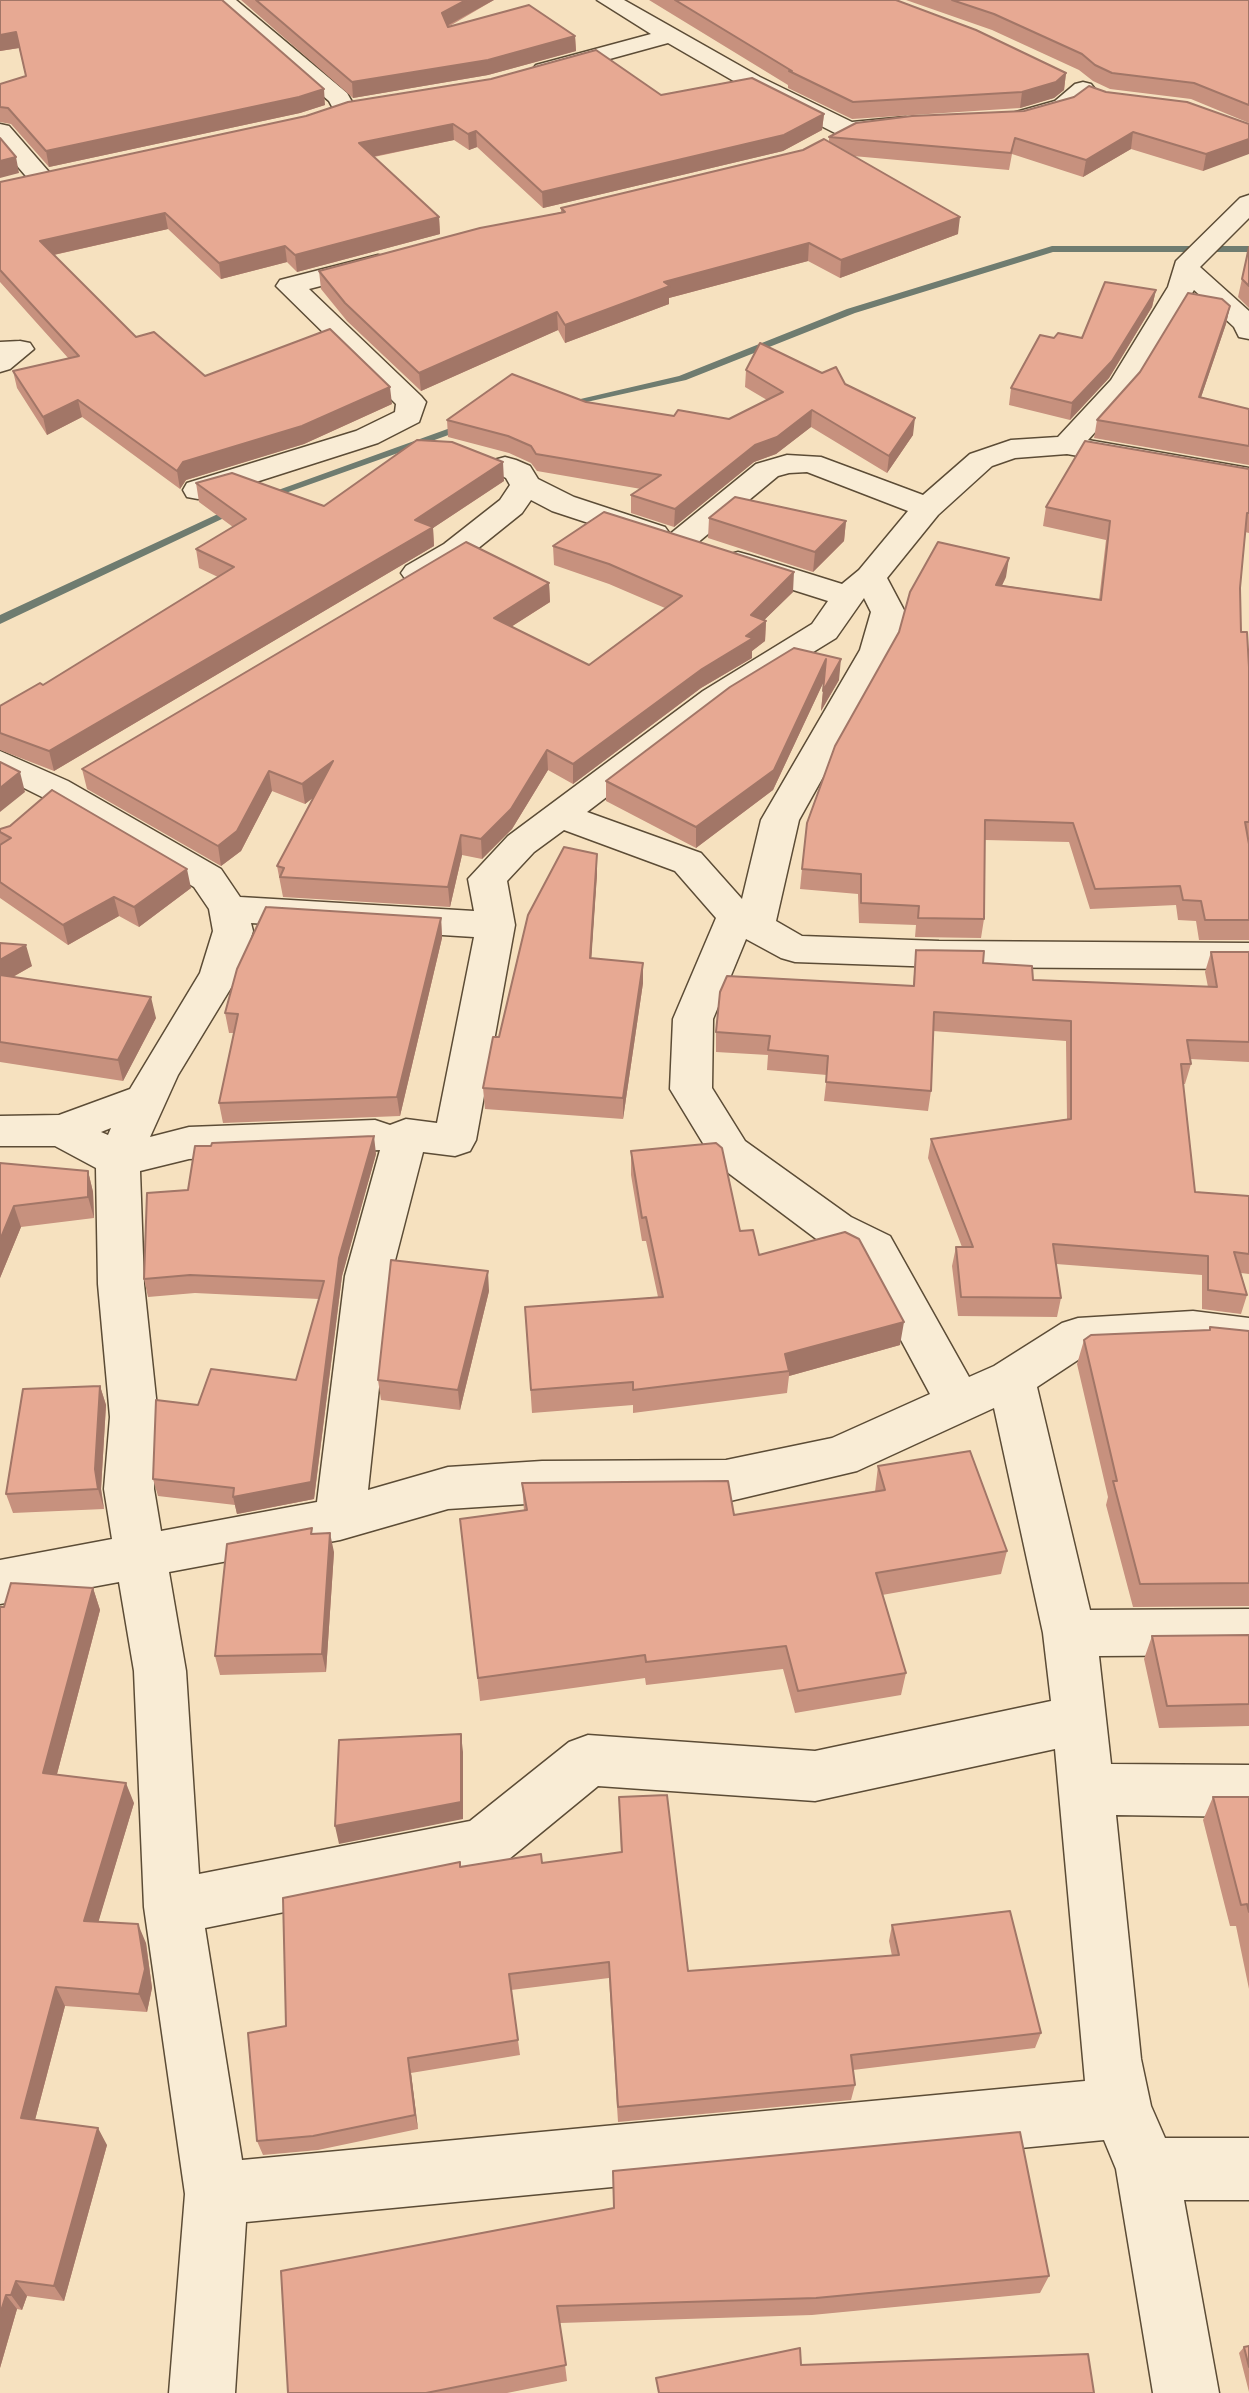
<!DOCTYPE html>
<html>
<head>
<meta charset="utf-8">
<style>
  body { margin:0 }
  canvas { display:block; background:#f6e1bf }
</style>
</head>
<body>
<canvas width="1249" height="2393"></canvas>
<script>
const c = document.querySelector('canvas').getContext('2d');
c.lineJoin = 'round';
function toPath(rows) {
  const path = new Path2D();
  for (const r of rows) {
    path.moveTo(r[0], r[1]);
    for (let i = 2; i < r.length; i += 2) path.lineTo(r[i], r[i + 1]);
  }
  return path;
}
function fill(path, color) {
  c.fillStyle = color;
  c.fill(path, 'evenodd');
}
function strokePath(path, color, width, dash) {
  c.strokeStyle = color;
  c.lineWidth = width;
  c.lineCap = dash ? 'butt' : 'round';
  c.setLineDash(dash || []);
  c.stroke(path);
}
fill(toPath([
  [1052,246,1249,246,1249,252,1053,252,855,313,686,380,564,407,559,404,679,376,847,309,1052,246],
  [467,422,472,425,471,427,266,500,256,498,467,422],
  [233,507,243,509,0,624,0,615,233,507]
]), '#6f7c70');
const minor = toPath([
  [212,0,236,0,347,93,356,109,352,114,336,114,329,101,212,0],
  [597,0,624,0,760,77,852,122,905,117,914,119,917,124,914,129,905,131,848,137,839,135,744,87,668,43,544,77,536,75,532,70,536,65,651,34,597,0],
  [1083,82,1091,84,1095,89,1071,111,1017,126,1009,124,1005,119,1009,114,1055,101,1075,84,1083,82],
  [0,124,9,126,49,172,53,177,49,182,31,182,0,146,0,124],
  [1249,195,1249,218,1200,267,1249,311,1249,339,1239,337,1234,327,1194,290,1134,389,1088,440,1249,468,1249,486,1067,454,1015,458,992,466,938,515,887,578,905,612,894,650,799,820,776,921,802,936,939,941,1249,943,1249,969,939,967,795,962,781,958,746,939,713,1019,712,1088,745,1141,851,1217,890,1236,969,1377,994,1366,1062,1323,1078,1318,1193,1311,1249,1318,1249,1354,1193,1347,1087,1354,1037,1387,1090,1610,1249,1609,1249,1655,1099,1656,1111,1764,1249,1765,1249,1817,1116,1815,1141,2059,1151,2106,1165,2138,1249,2138,1249,2200,1184,2200,1219,2393,1153,2393,1116,2169,1104,2140,246,2222,235,2393,169,2393,185,2194,144,1907,134,1671,119,1582,0,1604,0,1560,112,1539,104,1489,110,1417,98,1284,96,1168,55,1146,0,1146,0,1116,59,1115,130,1089,200,973,213,931,209,909,194,887,42,797,0,776,0,751,68,781,221,869,240,897,474,911,468,879,508,836,703,691,812,624,828,601,727,569,722,562,727,555,738,552,749,555,842,584,859,570,908,511,807,472,789,473,778,476,690,549,679,552,668,549,664,541,654,544,643,541,552,511,531,500,522,513,466,558,428,580,417,583,406,580,401,573,406,566,444,544,500,500,510,485,506,478,494,472,490,466,494,460,505,457,516,460,530,466,538,479,574,497,665,527,670,534,756,464,787,455,821,457,923,495,970,454,1011,440,1058,437,1111,380,1168,287,1176,261,1240,198,1249,195],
  [864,598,871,612,860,650,761,820,742,899,701,853,587,812,727,705,836,638,864,598],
  [564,830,675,871,716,918,673,1019,670,1089,715,1163,819,1241,858,1260,930,1394,832,1438,726,1460,542,1461,448,1467,368,1490,391,1276,423,1152,455,1156,470,1151,476,1140,515,925,507,881,534,852,564,830],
  [251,923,474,937,437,1123,406,1119,390,1125,375,1120,189,1127,150,1137,178,1075,240,973,253,931,251,923],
  [111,1128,108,1135,101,1132,111,1128],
  [380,1150,345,1276,317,1502,161,1531,154,1489,158,1417,144,1284,140,1171,189,1159,380,1150],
  [994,1408,1043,1633,1051,1701,815,1751,588,1735,569,1742,470,1821,199,1874,186,1671,169,1572,340,1540,448,1509,542,1503,726,1502,857,1471,994,1408],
  [1055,1749,1085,2081,242,2160,205,1928,483,1872,503,1864,598,1786,815,1801,1055,1749],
  [378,255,387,257,391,263,387,269,309,289,421,396,426,402,419,422,378,443,209,497,198,499,187,497,183,490,187,483,356,431,395,412,396,404,276,286,280,280,378,255],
  [20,341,30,343,34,349,10,369,0,372,0,342,20,341]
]);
strokePath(minor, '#5c4c36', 3);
fill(minor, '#f9ecd5');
fill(toPath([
  [0,0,325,105,300,113,49,167,11,124,0,122,0,84,26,76,19,48,0,51],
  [241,0,494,0,448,27,575,36,576,51,488,75,353,98],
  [649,0,896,0,1066,73,1064,90,1054,98,1020,108,852,119,788,88,788,85],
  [906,0,1249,0,1249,123,1191,99,1110,89,1093,81,1079,70,992,30],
  [1106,92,1249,124,1203,171,1131,149,1083,177,1012,154,1009,170,853,156,958,234,840,278,808,261,669,298,669,304,565,343,558,330,421,391,347,321,321,289,319,271,561,212,561,208,803,150,829,142,829,137,1024,111],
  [661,95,824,114,822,130,783,151,543,208,477,147,469,150,454,140,374,157,439,217,440,234,297,272,287,262,221,279,168,229,54,255,136,337,205,376,392,404,304,444,186,480,180,489,82,417,47,435,17,388,13,371,69,359,0,282,0,182],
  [1249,247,1249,308,1238,297],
  [1156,290,1152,307,1109,378,1070,420,1009,405,1011,388,1082,338],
  [1230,306,1226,324,1201,397,1249,409,1249,465,1094,438,1097,420],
  [746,370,845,384,913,435,887,473,811,427,776,454,754,462,674,527,631,513,631,495,641,489,537,471,531,463,509,453,448,437,447,420,586,402,674,416,729,419,767,400,745,387],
  [1249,469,1249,533,1245,532,1240,588,1241,632,1249,667,1249,940,1199,940,1196,921,1178,920,1176,905,1090,909,1069,842,985,840,984,919,981,938,915,937,916,925,859,923,858,894,800,889,802,869,1006,577,1002,585,1099,600,1106,540,1043,526,1046,507],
  [504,481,433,528,434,546,54,771,0,750,0,706,43,685,218,577,199,568,196,549,233,527,199,502,196,483,324,506],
  [709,518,846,521,844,541,813,572,708,538],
  [553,546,793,592,764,620,766,621,765,641,752,651,752,658,701,688,573,784,548,770,512,829,482,859,462,855,450,907,283,897,277,866,314,797,305,804,272,791,241,851,221,866,87,789,82,769,549,583,550,602,511,627,589,665,665,608,609,584,554,565],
  [839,680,821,711,824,681,773,790,696,848,606,801,606,781,730,687],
  [0,829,191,888,139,927,119,916,68,945,0,898],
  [597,854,597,874,591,958,643,983,623,1119,485,1109,483,1088,499,1037],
  [441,918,442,938,400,1116,223,1123,219,1103,234,1033,229,1033,225,1013],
  [0,943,32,966,13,977,156,1018,123,1081,0,1062],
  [916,950,983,963,1033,980,1208,987,1205,972,1211,952,1249,952,1249,1062,1190,1059,1191,1064,1185,1084,1183,1084,1195,1192,1249,1196,1249,1274,1241,1273,1247,1295,1241,1314,1202,1309,1202,1275,1056,1264,1061,1298,1057,1317,958,1316,952,1266,956,1247,962,1247,928,1158,931,1139,1067,1119,1066,1041,933,1031,931,1091,928,1111,824,1101,827,1075,767,1070,768,1055,716,1052,716,1032,913,986],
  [631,1151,740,1231,759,1255,900,1345,789,1376,787,1393,633,1413,633,1405,532,1413,525,1307,658,1297,646,1241,642,1241,631,1175],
  [376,1154,342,1276,314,1499,237,1514,235,1505,158,1496,153,1479,198,1405,296,1380,319,1299,195,1293,148,1297,144,1279,188,1190],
  [0,1163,88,1171,93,1192,94,1218,21,1227,0,1278],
  [489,1291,460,1410,381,1400,378,1380],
  [1210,1327,1249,1331,1249,1606,1133,1607,1106,1505,1108,1497,1077,1364,1084,1340,1209,1330],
  [100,1386,106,1405,101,1489,104,1509,13,1513,6,1494],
  [878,1466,1007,1551,1001,1574,882,1595,906,1673,901,1695,795,1713,783,1669,646,1685,645,1678,480,1701,460,1519,524,1511,522,1483,734,1515,875,1492],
  [334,1552,326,1672,220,1675,215,1656],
  [93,1588,100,1610,57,1774,134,1803,98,1922,146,1943,152,1988,147,2012,65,2006,35,2120,107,2145,64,2301,27,2296,22,2310,17,2309,0,2368,0,1607,4,1607],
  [1249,1635,1249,1726,1159,1728,1144,1659,1152,1636],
  [619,1797,688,1971,892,1956,889,1941,892,1925,1041,2033,1035,2048,853,2070,855,2085,851,2100,618,2122,609,1978,511,1990,520,2055,411,2073,418,2129,318,2150,263,2155,257,2141,286,2026,461,1867,542,1863,621,1853],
  [1213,1797,1249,1797,1249,1989,1236,1926,1230,1926,1203,1820],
  [281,2271,1049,2276,1040,2293,812,2315,560,2323,567,2381,507,2393,288,2393],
  [1249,2346,1249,2392,1239,2353,1244,2347]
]), '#c7917e');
fill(toPath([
  [466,0,494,0,443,28,442,13],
  [16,32,19,48,0,51,0,35],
  [575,36,576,51,488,75,353,98,352,82],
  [1066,73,1064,90,1054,98,1020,108,1022,92],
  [324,89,325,105,300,113,49,167,46,151],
  [824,114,822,130,783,151,543,208,542,192],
  [453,124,454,140,361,159,359,143],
  [476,131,477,147,469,150,468,134],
  [1133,132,1131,149,1083,177,1086,160],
  [1249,139,1249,154,1203,171,1206,154],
  [16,157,19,173,0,178,0,161],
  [165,213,168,229,44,257,40,241],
  [439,217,440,234,297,272,295,255],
  [960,217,958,234,840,278,841,260],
  [809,243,808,261,669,298,669,304,565,343,565,325,664,282],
  [285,246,287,262,221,279,219,263],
  [1156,290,1152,307,1109,378,1070,420,1072,403],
  [1230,306,1226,324,1195,415,1199,397],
  [557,312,558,330,421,391,419,373],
  [390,387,392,404,304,444,186,480,180,489,177,471,183,462],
  [78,400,82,417,47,435,43,417],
  [812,410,811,427,776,454,754,462,674,527,675,509,755,445],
  [915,418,913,435,887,473,889,456],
  [503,462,504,481,433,528,434,546,54,771,49,751,415,520],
  [846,521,844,541,813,572,815,552],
  [1009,558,1006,577,993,604,996,585],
  [794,572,793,592,753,631,766,621,765,641,752,651,752,658,701,688,573,784,573,764,751,615],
  [549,583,550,602,495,637,494,618],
  [826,659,825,679,773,790,696,848,696,827],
  [841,659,839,680,821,711,823,691],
  [547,750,548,770,512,829,482,859,481,839],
  [333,761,335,781,305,804,302,784],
  [269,771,272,791,241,851,221,866,218,846],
  [20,772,25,792,0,812,0,788],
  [461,835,462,855,450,907,448,887],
  [597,854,597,874,590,979,590,958],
  [187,869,191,888,139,927,134,907],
  [114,897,119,916,68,945,63,925],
  [441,918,442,938,400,1116,397,1097],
  [26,945,32,966,0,984,0,960],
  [643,963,643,983,623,1119,623,1098],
  [151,997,156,1018,123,1081,118,1060],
  [374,1136,376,1154,342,1276,314,1499,237,1514,233,1497,311,1482,339,1258],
  [88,1171,93,1192,94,1218,88,1197],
  [14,1206,21,1227,0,1278,0,1240],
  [488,1271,489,1291,460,1410,458,1390],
  [904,1322,900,1345,789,1376,789,1371,785,1354],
  [100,1386,106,1405,101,1489,104,1509,98,1489,95,1469],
  [330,1533,334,1552,326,1672,322,1654],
  [93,1588,100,1610,52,1793,43,1773],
  [461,1734,463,1752,463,1819,339,1844,335,1826],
  [126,1783,134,1803,93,1940,84,1921],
  [138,1924,146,1943,152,1988,147,2012,139,1994],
  [56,1987,65,2006,31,2135,21,2118],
  [408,2058,411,2073,418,2129,415,2115],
  [98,2128,107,2145,64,2301,54,2286],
  [16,2281,27,2296,22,2310,11,2295],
  [6,2295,17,2309,0,2368,0,2314]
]), '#a27667');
const building = toPath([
  [0,0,222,0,324,89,299,97,46,151,8,108,0,107,0,84,26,76,16,32,0,35,0,0],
  [256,0,466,0,442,13,448,27,529,5,575,36,488,60,352,82,256,0],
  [675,0,896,0,976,30,1066,73,1056,82,1022,92,853,102,789,71,792,71,675,0],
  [952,0,1249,0,1249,105,1194,83,1112,73,1095,65,1082,54,994,14,952,0],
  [596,50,661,95,752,78,824,114,784,135,542,192,476,131,468,134,453,124,359,143,439,217,295,255,285,246,219,263,165,213,40,241,136,337,154,332,205,376,330,329,390,387,302,426,183,462,177,471,78,400,43,417,13,371,79,356,0,270,0,182,306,116,348,102,491,79,596,50],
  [1089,86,1106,92,1187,102,1249,124,1249,139,1206,154,1133,132,1086,160,1015,138,1011,153,829,137,856,123,912,116,1024,111,1074,97,1089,86],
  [0,138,16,157,0,161,0,138],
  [824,139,960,217,841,260,809,243,664,282,670,286,565,325,557,312,419,373,345,303,319,271,480,228,565,212,561,208,803,150,824,139],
  [1249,247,1249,286,1242,279,1249,247],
  [1105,282,1156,290,1112,361,1072,403,1011,388,1040,335,1054,338,1058,333,1082,338,1105,282],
  [1188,293,1222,299,1230,306,1199,397,1249,409,1249,446,1097,420,1140,372,1188,293],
  [760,343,822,373,836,367,845,384,915,418,889,456,812,410,777,437,755,445,675,509,631,495,661,475,536,454,531,446,508,436,447,420,512,374,586,402,674,416,678,410,729,419,783,392,746,370,760,343],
  [417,440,452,442,503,462,415,520,433,527,49,751,0,733,0,706,40,683,43,685,234,567,196,549,246,519,196,483,232,473,324,506,417,440],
  [1085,441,1249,469,1249,513,1247,513,1240,588,1241,632,1247,632,1249,667,1249,822,1245,822,1249,844,1249,920,1205,920,1201,901,1183,900,1180,886,1095,889,1073,823,985,820,984,919,918,918,919,906,861,903,861,874,802,869,807,823,835,746,899,632,910,592,938,542,1009,558,996,585,1101,600,1110,521,1046,507,1085,441],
  [735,497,846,521,815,552,709,518,735,497],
  [604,512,794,572,751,615,766,621,746,636,753,638,702,669,573,764,547,750,511,809,481,839,461,835,448,887,280,877,284,868,277,866,333,761,302,784,269,771,237,831,218,846,82,769,466,542,549,583,494,618,589,665,682,596,609,564,553,546,604,512],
  [794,648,841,659,823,691,826,659,774,770,696,827,606,781,730,687,794,648],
  [0,762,20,772,0,788,0,762],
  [52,790,187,869,134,907,114,897,63,925,0,882,0,845,11,838,0,832,0,829,10,826,52,790],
  [564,847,597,854,590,958,643,963,623,1098,483,1088,493,1037,499,1037,528,915,564,847],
  [266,907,441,918,397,1097,219,1103,238,1014,225,1013,237,969,266,907],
  [0,943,26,945,0,960,0,943],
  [916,950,984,951,983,963,1032,966,1033,980,1217,987,1211,952,1249,952,1249,1042,1187,1040,1191,1064,1181,1064,1195,1192,1249,1196,1249,1254,1234,1252,1247,1295,1208,1290,1208,1256,1053,1244,1061,1298,961,1297,956,1247,973,1247,931,1139,1071,1119,1071,1021,934,1012,931,1091,826,1082,828,1056,768,1050,770,1036,716,1032,720,992,727,976,914,986,916,950],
  [0,975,151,997,118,1060,0,1042,0,975],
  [374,1136,339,1258,311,1482,233,1497,234,1488,153,1479,156,1400,198,1405,211,1369,296,1380,324,1281,190,1275,144,1279,147,1193,188,1190,195,1146,211,1146,212,1143,374,1136],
  [716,1143,722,1148,740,1231,753,1230,759,1255,845,1232,859,1239,904,1322,785,1354,789,1371,633,1390,633,1382,531,1390,525,1307,663,1297,646,1217,642,1218,631,1151,716,1143],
  [0,1163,88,1171,88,1197,14,1206,0,1240,0,1163],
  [391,1260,488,1271,458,1390,378,1380,391,1260],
  [1210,1327,1249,1331,1249,1583,1140,1584,1113,1481,1117,1481,1084,1340,1091,1335,1210,1330,1210,1327],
  [100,1386,95,1469,98,1489,6,1494,23,1389,100,1386],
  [970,1451,1007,1551,876,1573,906,1673,798,1691,786,1646,646,1662,645,1655,478,1678,460,1519,527,1510,522,1483,728,1481,734,1515,885,1490,878,1466,970,1451],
  [312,1528,311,1534,330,1533,322,1654,215,1656,227,1544,312,1528],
  [11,1583,93,1588,43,1773,126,1783,84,1921,138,1924,145,1969,139,1994,56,1987,21,2118,98,2128,54,2286,16,2281,11,2295,6,2295,0,2314,0,1607,4,1607,11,1583],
  [1249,1635,1249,1704,1167,1706,1152,1636,1249,1635],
  [461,1734,461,1802,335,1826,339,1740,461,1734],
  [667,1795,688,1971,899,1955,892,1925,1010,1911,1041,2033,851,2055,855,2085,618,2107,609,1962,509,1974,518,2040,408,2058,415,2115,313,2136,257,2141,248,2033,286,2026,283,1898,460,1862,460,1867,541,1854,542,1863,622,1852,619,1797,667,1795],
  [1213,1797,1249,1797,1249,1912,1247,1904,1241,1905,1213,1797],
  [1020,2132,1049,2276,816,2298,557,2306,566,2365,426,2393,288,2393,281,2271,614,2208,613,2171,1020,2132],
  [1249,2346,1249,2367,1244,2347,1249,2346],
  [800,2348,801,2365,1088,2354,1094,2393,659,2393,656,2378,800,2348]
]);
fill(building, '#e7a993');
strokePath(building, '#a27667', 2);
</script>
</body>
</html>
